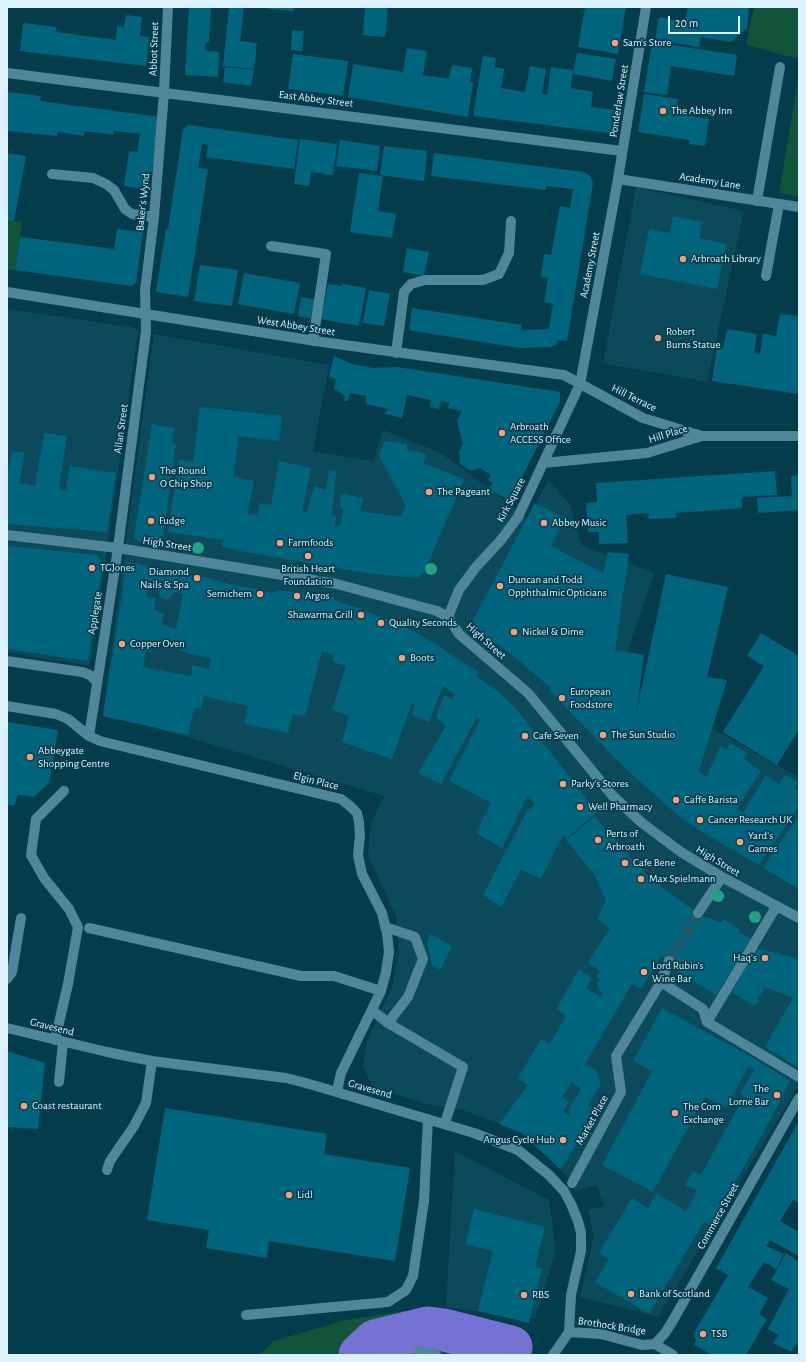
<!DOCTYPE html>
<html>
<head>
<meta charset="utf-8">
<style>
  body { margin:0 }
  #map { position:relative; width:806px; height:1362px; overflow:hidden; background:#043c4c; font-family:"Alegreya Sans",sans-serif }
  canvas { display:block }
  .frame { position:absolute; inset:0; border:8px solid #daf3fd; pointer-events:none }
  .scale { position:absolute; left:668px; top:16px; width:72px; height:18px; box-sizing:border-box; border:2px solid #daf3fd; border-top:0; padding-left:5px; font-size:12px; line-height:14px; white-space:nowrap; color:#daf3fd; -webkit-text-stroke:3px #043c4c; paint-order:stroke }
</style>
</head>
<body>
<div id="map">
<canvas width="806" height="1362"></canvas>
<div class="frame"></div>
<div class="scale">20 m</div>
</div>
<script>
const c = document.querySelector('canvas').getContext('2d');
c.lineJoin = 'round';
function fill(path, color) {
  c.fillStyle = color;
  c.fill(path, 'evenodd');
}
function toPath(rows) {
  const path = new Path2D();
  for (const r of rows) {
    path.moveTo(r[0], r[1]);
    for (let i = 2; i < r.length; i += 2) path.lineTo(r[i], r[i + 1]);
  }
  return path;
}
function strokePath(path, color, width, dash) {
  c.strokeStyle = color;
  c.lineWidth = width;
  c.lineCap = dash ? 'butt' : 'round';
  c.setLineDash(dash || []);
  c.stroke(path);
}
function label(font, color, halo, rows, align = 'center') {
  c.font = font + ' "Alegreya Sans",sans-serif';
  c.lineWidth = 3.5;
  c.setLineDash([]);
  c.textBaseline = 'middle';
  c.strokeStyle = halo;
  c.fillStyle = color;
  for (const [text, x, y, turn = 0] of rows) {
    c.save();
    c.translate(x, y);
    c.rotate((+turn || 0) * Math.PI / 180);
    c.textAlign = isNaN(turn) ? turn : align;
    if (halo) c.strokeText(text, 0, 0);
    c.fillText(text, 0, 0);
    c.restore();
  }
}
fill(toPath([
  [636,187,744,211,707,382,603,363],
  [7,309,132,327,138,331,90,666,7,652],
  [154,334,329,365,313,451,373,461,383,430,441,453,528,518,548,480,570,504,581,545,654,573,619,677,799,777,799,1085,658,1317,580,1297,594,1236,588,1210,604,1206,597,1185,574,1191,572,1183,569,1178,522,1133,463,1110,426,1104,372,1086,363,1066,367,1041,392,987,399,952,396,916,368,856,371,824,384,796,103,712],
  [455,1151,549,1200,556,1251,535,1319,446,1307],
  [448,1338,483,1355,379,1355,389,1348]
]), '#0b4a5b');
fill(toPath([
  [754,7,799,7,799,59,746,45],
  [799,73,799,197,779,193],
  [7,220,22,222,15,270,7,269],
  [405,1311,405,1319,364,1330,336,1355,259,1355,274,1341,345,1320]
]), '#11543a');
strokePath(toPath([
  [360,1355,375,1341,428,1328,444,1330,511,1347]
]), '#7472d3', 43);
fill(toPath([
  [189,7,211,7,209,42,206,42,205,51,219,52,218,77,185,75],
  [229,7,244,7,240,41,257,43,254,69,223,66],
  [268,7,294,7,294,11,268,9],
  [365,7,388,7,385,37,363,35],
  [585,7,626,7,618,54,578,47],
  [688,7,749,7,747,28,731,42,701,37,699,47,655,40,659,17,685,22],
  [126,15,142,17,140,36,149,37,146,66,20,51,23,23,56,27,56,32,116,40,117,26,124,27],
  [292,30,304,31,302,51,291,50],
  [652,42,737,55,734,76,671,66,667,95,644,92],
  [407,48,427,51,423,75,449,79,452,65,472,68,470,82,473,83,468,117,348,97,353,64,403,72],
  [577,53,616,59,612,81,573,74],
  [293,54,348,61,343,96,288,89],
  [483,56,496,58,495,67,504,69,501,88,525,92,530,66,546,69,542,94,547,95,551,67,573,70,571,88,593,92,591,107,614,110,610,133,473,116],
  [225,67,254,70,251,86,223,82],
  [7,92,41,96,40,101,160,117,149,190,124,186,129,151,137,152,140,134,114,131,114,135,85,131,84,136,58,132,57,136,7,131],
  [644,94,678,99,676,114,709,119,705,146,689,144,690,140,638,132],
  [188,125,298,140,294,169,206,157,208,145,202,144,198,168,208,169,188,297,156,292,166,229,168,229,183,129],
  [300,139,337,144,333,175,311,172,309,186,294,184],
  [340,140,380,146,377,171,336,166],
  [384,146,427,151,424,181,380,175],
  [7,153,26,156,14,221,7,220],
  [434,153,584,172,590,176,593,183,567,341,558,340,556,345,550,347,519,348,409,330,412,308,522,325,521,330,549,329,553,303,544,302,548,278,541,277,544,254,551,255,560,206,570,208,573,189,546,186,546,190,431,176],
  [359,173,383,176,378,211,396,214,392,238,350,232],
  [673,216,702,222,699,238,726,244,717,289,640,274,649,229,670,233],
  [117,229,143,232,136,283,131,286,15,270,20,237,114,249],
  [407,248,429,252,424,276,403,272],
  [200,265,238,270,232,306,194,301],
  [244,273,300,283,294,314,238,304],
  [328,284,342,286,342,284,366,288,359,326,321,319],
  [369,290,390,294,384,326,363,323],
  [301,297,318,300,315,319,298,316],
  [780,314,799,316,799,394,712,381,717,348,723,349,727,329,757,334,754,353,760,354,763,334,776,336],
  [334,356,352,364,373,368,397,367,560,392,560,402,510,501,508,502,505,501,505,498,494,492,492,494,488,492,489,490,487,488,488,486,490,487,493,483,488,480,491,475,480,468,472,471,460,464,459,452,463,444,457,421,462,411,448,408,449,403,441,401,439,409,430,407,431,400,407,395,402,418,385,414,388,409,366,404,366,396,350,393,348,401,344,401,345,396,334,389,336,379,329,377],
  [200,407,282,416,279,441,239,436,233,477,254,481,247,514,257,515,260,503,271,505,279,461,311,468,302,511,307,512,314,486,326,490,329,470,336,471,332,515,336,516,335,526,340,526,344,508,340,507,341,493,363,498,360,511,401,517,406,506,379,456,384,441,407,444,407,450,427,454,423,463,464,479,424,573,417,578,366,573,240,551,222,546,223,540,168,532,179,460,193,462],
  [152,424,174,428,172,443,176,444,162,543,137,540,134,537],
  [44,433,67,436,59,488,66,490,70,466,116,473,107,532,7,524,7,475,12,451,25,453,19,483,35,486],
  [775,471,777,495,742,497,742,508,676,513,676,518,649,519,648,513,626,515,628,543,599,544,599,532,588,532,586,503,597,502,596,483],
  [799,475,799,510,758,513,757,498,792,496,791,476],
  [535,503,565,518,551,546,603,573,608,552,629,554,612,672,616,650,644,655,636,714,666,574,728,587,707,677,727,680,699,771,706,777,721,746,726,750,730,743,747,753,743,758,761,771,737,808,743,813,766,775,779,784,785,775,798,782,794,788,799,791,799,806,759,865,707,835,681,818,637,779,615,758,549,690,551,688,517,659,471,624],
  [7,546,97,555,103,563,88,661,7,649,8,643,7,642],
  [127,562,208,578,225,583,273,593,277,590,333,596,335,601,361,609,413,631,436,644,459,660,479,672,476,676,499,692,518,711,597,812,567,838,563,835,541,879,521,870,501,907,483,895,527,811,535,804,528,795,502,848,476,833,491,803,449,781,480,720,477,717,441,784,418,773,446,726,436,717,444,695,452,699,455,695,443,685,429,722,412,715,415,705,412,703,392,759,342,742,349,716,332,710,346,666,333,662,334,655,322,651,305,716,293,714,288,733,244,724,248,706,204,696,201,709,194,708,188,735,103,716],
  [148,587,158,589,160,597,164,599,169,599,174,592,183,594,176,629,162,624,164,614,154,610,156,598,146,597],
  [153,639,193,655,211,658,209,669,192,665,191,676,143,667,146,651,151,652],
  [761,633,799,656,799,729,777,765,723,732,764,666,747,656],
  [7,722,58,730,49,783,34,797,18,795,14,806,7,805],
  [799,815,799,889,763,868],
  [595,816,623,850,653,881,698,913,705,917,721,922,723,919,740,930,738,932,753,940,747,945,716,995,674,969,676,966,661,956,641,989,632,984,585,1064,596,1070,601,1084,588,1105,594,1109,586,1120,589,1122,568,1158,560,1169,522,1133,499,1124,528,1085,518,1078,541,1039,550,1044,566,1016,556,1009,579,969,592,978,586,988,601,997,603,994,600,991,598,987,597,983,599,979,596,977,600,971,588,963,610,928,597,919,606,901,594,874,566,840],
  [572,1082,581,1089,568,1110,571,1113,568,1116,563,1111,569,1102,562,1097],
  [430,934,452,946,440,970,432,965,427,942],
  [756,948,799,959,799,1066,797,1067,765,1047,793,998,765,987,755,1006,732,992],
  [662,1008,753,1058,790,1081,764,1132,710,1226,704,1222,649,1314,595,1282,609,1259,599,1253,632,1198,648,1208,656,1193,686,1211,697,1191,685,1185,693,1171,701,1175,744,1096,740,1094,754,1070,748,1067,726,1108,705,1097,653,1192,602,1165,652,1071,633,1061],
  [7,1051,45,1063,38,1129,7,1127],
  [165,1108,327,1134,324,1154,410,1168,395,1261,269,1241,267,1258,206,1248,209,1230,147,1220],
  [799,1121,799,1203,793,1200,780,1221,799,1232,799,1256,770,1240,766,1246,784,1254,776,1269,764,1262,748,1287,768,1298,759,1314,767,1319,746,1355,712,1355,694,1345,696,1341,694,1333,728,1275,716,1268],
  [474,1209,545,1227,535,1267,542,1269,529,1323,478,1311,493,1251,465,1244],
  [786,1253,799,1262,799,1346,796,1344,791,1352,773,1343,778,1335,768,1329,789,1289,771,1280]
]), '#00647d');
strokePath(toPath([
  [669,961,698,913]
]), '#245767', 10, [10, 5]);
strokePath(toPath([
  [7,73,622,151],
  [52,174,93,178,106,184,114,190,125,209,132,214,154,217],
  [618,179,799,207],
  [757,201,780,67],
  [271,246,326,254,313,341],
  [766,276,779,204],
  [7,292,322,342,564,375,643,418,702,436],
  [396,353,404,292,411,284,425,280,483,280,499,274,509,253,511,221],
  [543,463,647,453,702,436,799,436],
  [7,535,118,548,337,584,437,611,448,617,459,634,528,693,612,795,642,823,681,852,722,877,799,918],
  [448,617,459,590,476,567,501,540,518,517,580,384,618,179,646,7],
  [7,661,82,672,90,675,97,682],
  [7,706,56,714,68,719,89,736,100,741,341,799,350,806,357,813,359,822,360,836,358,855,362,874,382,913,387,933,389,952,386,972,381,991,341,1073,337,1091],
  [89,736,118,548,146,331,145,290,154,217,164,92,168,7],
  [698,913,722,877],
  [385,927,415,937,423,959,408,997,388,1023],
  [89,928,301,976,334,976,381,991],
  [7,979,12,972,21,918],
  [661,982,703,1009,707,1022],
  [372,1010,388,1023,463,1067,445,1123],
  [707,1022,776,907],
  [707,1022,799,1077],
  [7,1028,107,1052,152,1061,286,1078,306,1083,474,1133,518,1150,549,1175,564,1191,571,1204,578,1221,581,1233,581,1251,571,1295,569,1332],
  [55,1040,68,984,78,927,69,909,44,878,31,855,36,819,64,791],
  [59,1082,63,1042],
  [107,1170,110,1161,134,1126,146,1103,152,1061],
  [572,1183,621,1092,616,1056,661,982,669,961],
  [246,1315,388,1302,406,1290,413,1276,424,1201,428,1119],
  [655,1344,665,1333,672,1322,799,1098],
  [655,1344,673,1355],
  [419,1351,436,1355],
  [553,1355,569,1332,601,1334,642,1345,655,1344]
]), '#4f8699', 10);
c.fillStyle = '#22a283';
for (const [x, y] of [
  [198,548],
  [431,569],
  [718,896],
  [755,917]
]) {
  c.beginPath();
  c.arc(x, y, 6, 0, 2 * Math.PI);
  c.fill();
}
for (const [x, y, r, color] of [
  [615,43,4,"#f2a080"],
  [663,111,4,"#f2a080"],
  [683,259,4,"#f2a080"],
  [658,338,4,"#f2a080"],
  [502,433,4,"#f2a080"],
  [152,477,4,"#f2a080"],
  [429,492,4,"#f2a080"],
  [151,521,4,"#f2a080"],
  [544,523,4,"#f2a080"],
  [280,543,4,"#f2a080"],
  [308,556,4,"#f2a080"],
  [92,568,4,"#f2a080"],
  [197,578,4,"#f2a080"],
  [500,586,4,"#f2a080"],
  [260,594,4,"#f2a080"],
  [297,596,4,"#f2a080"],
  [361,615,4,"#f2a080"],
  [381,623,4,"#f2a080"],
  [514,632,4,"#f2a080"],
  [122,644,4,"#f2a080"],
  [402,658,4,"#f2a080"],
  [562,698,4,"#f2a080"],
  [603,735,4,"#f2a080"],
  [525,736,4,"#f2a080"],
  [30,757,4,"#f2a080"],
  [563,784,4,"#f2a080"],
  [676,800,4,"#f2a080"],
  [580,807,4,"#f2a080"],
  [700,820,4,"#f2a080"],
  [598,840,4,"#f2a080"],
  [740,842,4,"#f2a080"],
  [625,863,4,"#f2a080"],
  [641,879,4,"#f2a080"],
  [765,958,4,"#f2a080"],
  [644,972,4,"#f2a080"],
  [777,1095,4,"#f2a080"],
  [24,1106,4,"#f2a080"],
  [675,1113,4,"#f2a080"],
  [563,1140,4,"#f2a080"],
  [289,1195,4,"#f2a080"],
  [631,1294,4,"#f2a080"],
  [524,1295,4,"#f2a080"],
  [703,1334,4,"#f2a080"]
]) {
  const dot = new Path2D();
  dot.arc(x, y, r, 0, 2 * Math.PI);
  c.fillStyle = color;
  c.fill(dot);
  strokePath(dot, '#043c4c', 1.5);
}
label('11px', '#daf3fd', '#043c4c', [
  ["Sam's Store",623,43],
  ["The Abbey Inn",671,111],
  ["Arbroath Library",691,259],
  ["Robert",666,332],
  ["Burns Statue",666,345],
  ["Arbroath",510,427],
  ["ACCESS Office",510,440],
  ["The Round",160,471],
  ["O Chip Shop",160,484],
  ["The Pageant",437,492],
  ["Fudge",159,521],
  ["Abbey Music",552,523],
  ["Farmfoods",288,543],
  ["TGJones",100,568],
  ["British Heart",308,569,"center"],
  ["Foundation",308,582,"center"],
  ["Diamond",189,572,"right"],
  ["Nails & Spa",189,585,"right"],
  ["Duncan and Todd",508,580],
  ["Opphthalmic Opticians",508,593],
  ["Semichem",252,594,"right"],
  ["Argos",305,596],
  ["Shawarma Grill",353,615,"right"],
  ["Quality Seconds",389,623],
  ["Nickel & Dime",522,632],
  ["Copper Oven",130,644],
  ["Boots",410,658],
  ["European",570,692],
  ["Foodstore",570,705],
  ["The Sun Studio",611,735],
  ["Cafe Seven",533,736],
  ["Abbeygate",38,751],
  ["Shopping Centre",38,764],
  ["Parky's Stores",571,784],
  ["Caffe Barista",684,800],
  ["Well Pharmacy",588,807],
  ["Cancer Research UK",708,820],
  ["Perts of",606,834],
  ["Arbroath",606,847],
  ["Yard's",748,836],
  ["Games",748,849],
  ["Cafe Bene",633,863],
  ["Max Spielmann",649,879],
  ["Haq's",757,958,"right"],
  ["Lord Rubin's",652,966],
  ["Wine Bar",652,979],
  ["The",769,1089,"right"],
  ["Lorne Bar",769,1102,"right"],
  ["Coast restaurant",32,1106],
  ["The Corn",683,1107],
  ["Exchange",683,1120],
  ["Angus Cycle Hub",555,1140,"right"],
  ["Lidl",297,1195],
  ["Bank of Scotland",639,1294],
  ["RBS",532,1295],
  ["TSB",711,1334]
], 'left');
label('11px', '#daf3fd', '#043c4c', [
  ["Abbot Street",154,49,-88],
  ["East Abbey Street",316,99,7],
  ["Ponderlaw Street",619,101,-81],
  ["Academy Lane",710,181,9],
  ["Baker's Wynd",143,202,-84],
  ["Academy Street",590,265,-79],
  ["West Abbey Street",296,326,9],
  ["Hill Terrace",634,398,26],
  ["Allan Street",121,429,-82],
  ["Hill Place",668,434,-17],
  ["Kirk Square",511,500,-62],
  ["High Street",167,544,9],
  ["Applegate",95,613,-81],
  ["High Street",486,641,42],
  ["Elgin Place",316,781,14],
  ["High Street",718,861,31],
  ["Gravesend",52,1027,14],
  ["Gravesend",370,1089,16],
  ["Market Place",592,1120,-61],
  ["Commerce Street",718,1216,-61],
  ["Brothock Bridge",612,1326,9]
]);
</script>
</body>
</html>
